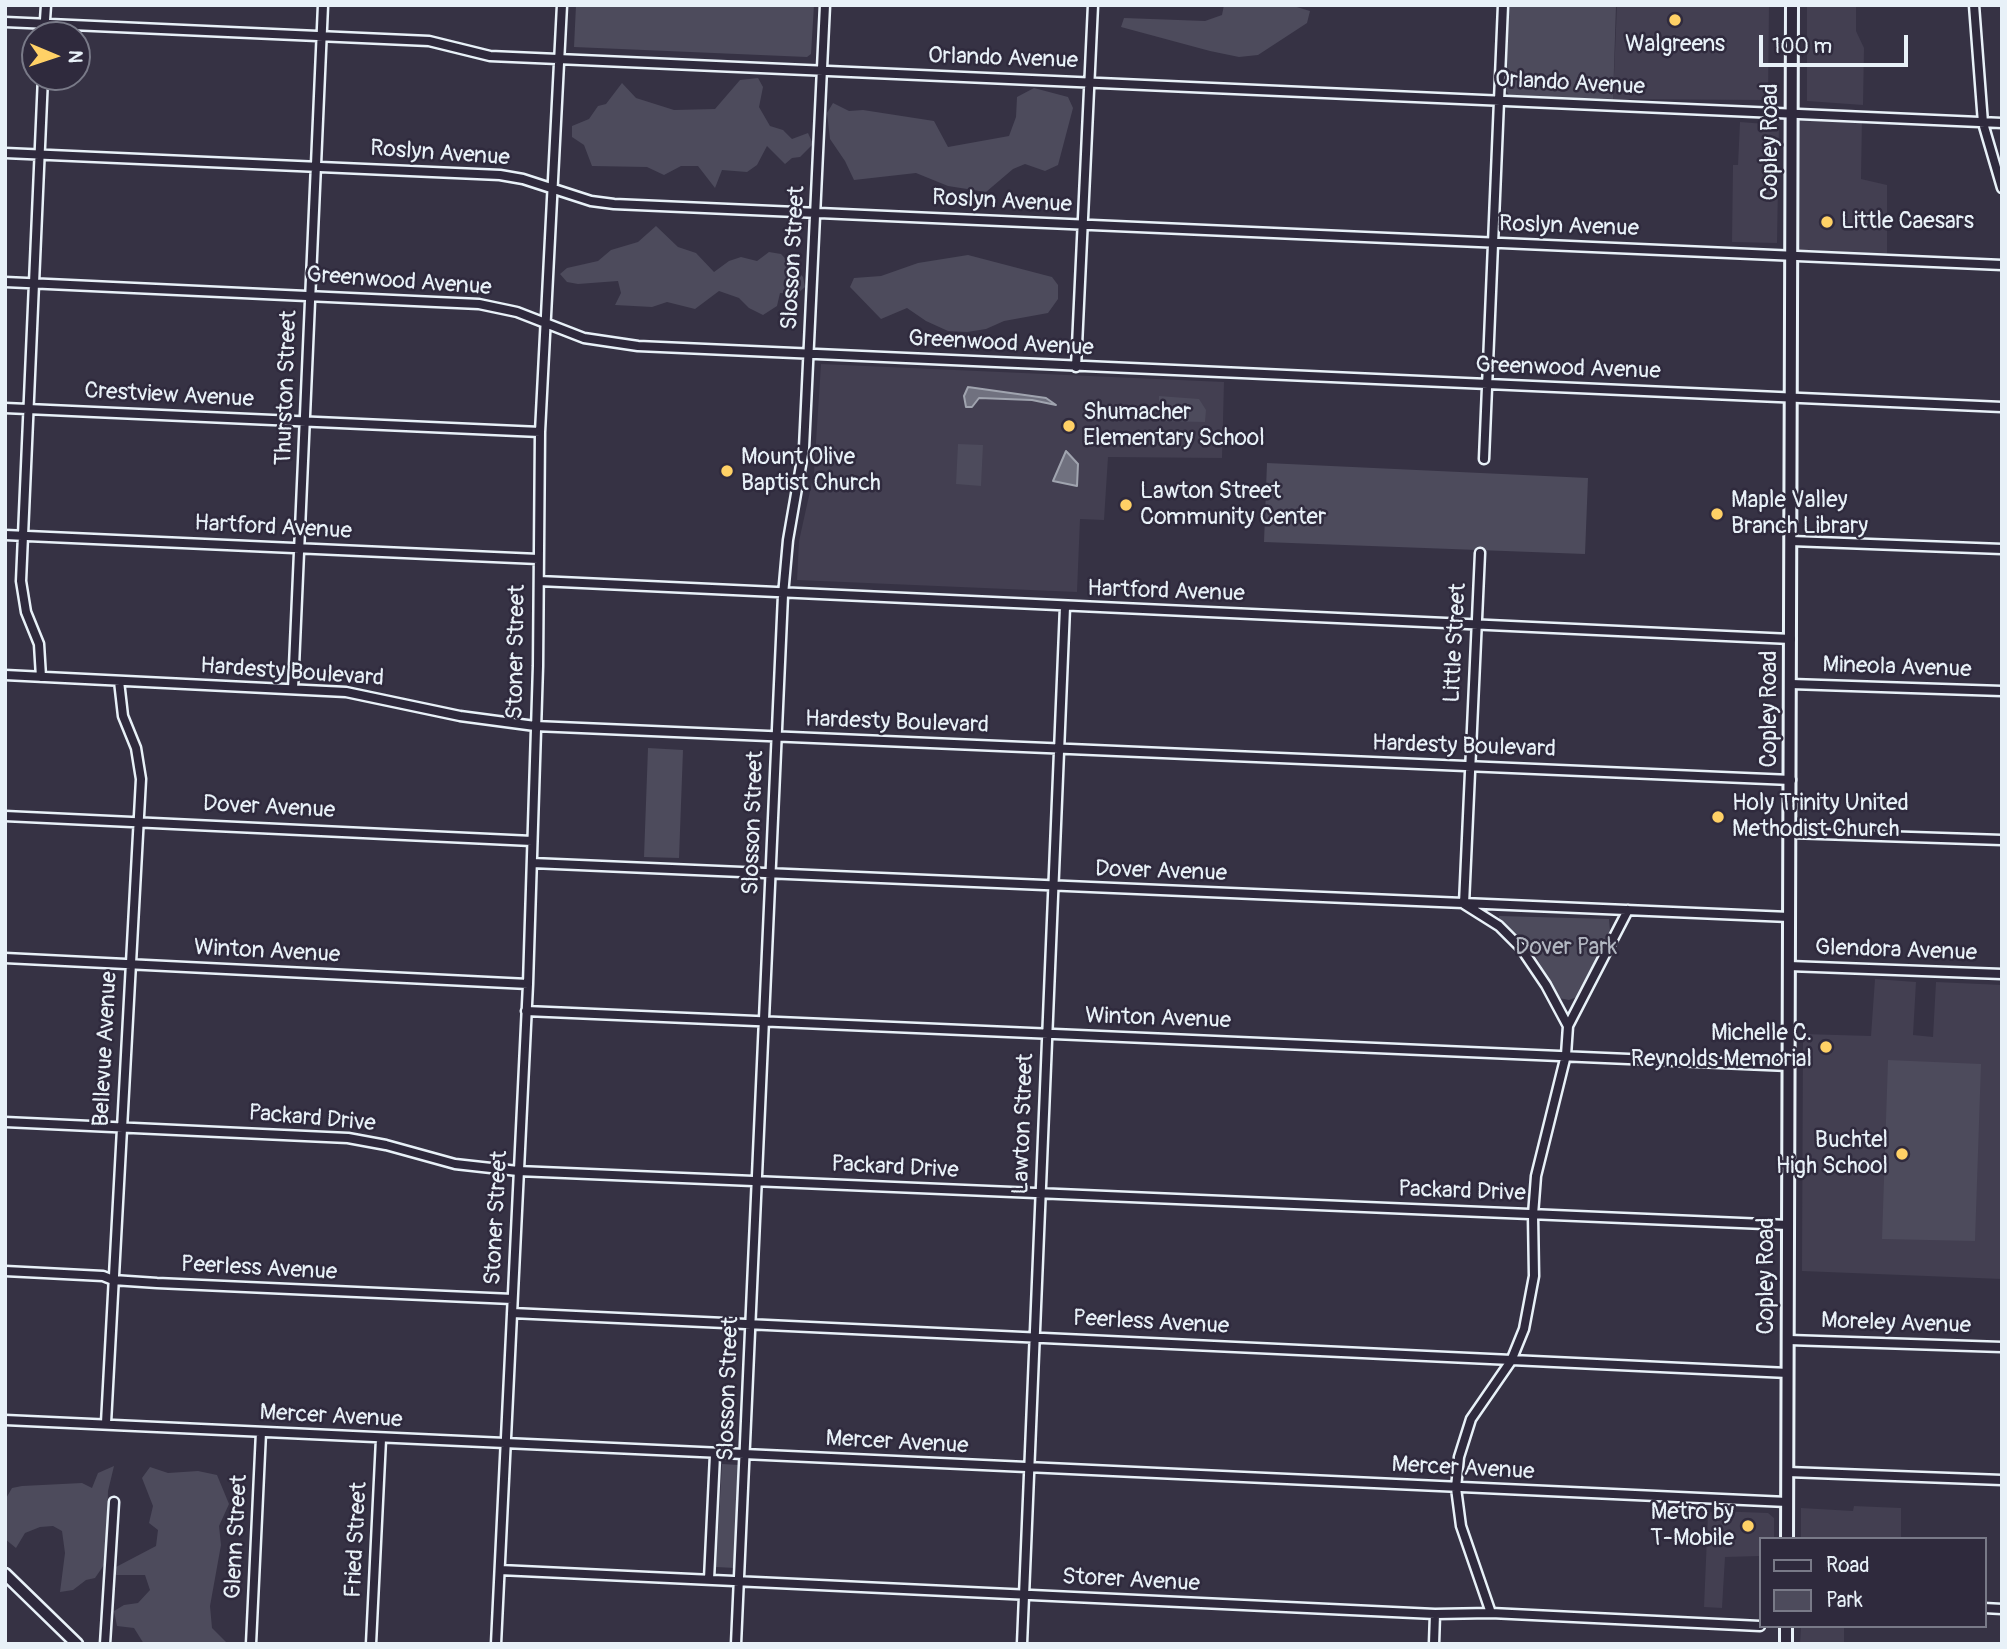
<!DOCTYPE html>
<html>
<head>
<meta charset="utf-8">
<style>
  body { margin:0 }
  #map { position:relative; width:2007px; height:1649px; overflow:hidden; background:#363244; font-family:Pangolin,sans-serif }
  canvas { display:block }
  .frame { position:absolute; inset:0; border:7px solid #e8f1f8; pointer-events:none }
  .legend { position:absolute; left:1759px; top:1537px; width:228px; height:91px; box-sizing:border-box; background:#2f2a3d; border:2px solid #797a88; margin:0; padding:9px 12px; list-style:none; font-size:21px; color:#e8f1f8 }
  .legend li { display:flex; align-items:center; gap:14px; height:35px }
  .legend b { width:35px; border:2px solid #797a88 }
  .north { position:absolute; left:21px; top:21px; width:70px; height:70px; box-sizing:border-box; background:#2f2a3d; border:2px solid #797a88; border-radius:50%; rotate:92deg; font-size:19px; font-weight:700; line-height:28px; text-align:center; color:#e8f1f8 }
  .north::after { content:''; display:block; margin:auto; width:24px; height:32px; background:#ffd166; clip-path:polygon(50% 0,100% 100%,50% 72%,0 100%) }
  .scale { position:absolute; left:1759px; top:35px; width:149px; height:32px; box-sizing:border-box; border:4px solid #e8f1f8; border-top:0; padding-left:9px; font-size:21px; line-height:24px; white-space:nowrap; color:#e8f1f8; -webkit-text-stroke:5px #2f2a3d; paint-order:stroke }
</style>
</head>
<body>
<div id="map">
<canvas width="2007" height="1649"></canvas>
<div class="frame"></div>
<ul class="legend">
<li><b style="height:9px;background:#2f2a3d"></b>Road</li>
<li><b style="height:19px;background:#4d4b5c"></b>Park</li>
</ul>
<div class="north">N</div>
<div class="scale">100 m</div>
</div>
<script>
const c = document.querySelector('canvas').getContext('2d');
c.lineJoin = 'round';
function fill(path, color) {
  c.fillStyle = color;
  c.fill(path, 'evenodd');
}
function toPath(rows) {
  const path = new Path2D();
  for (const r of rows) {
    path.moveTo(r[0], r[1]);
    for (let i = 2; i < r.length; i += 2) path.lineTo(r[i], r[i + 1]);
  }
  return path;
}
function strokePath(path, color, width, dash) {
  c.strokeStyle = color;
  c.lineWidth = width;
  c.lineCap = dash ? 'butt' : 'round';
  c.setLineDash(dash || []);
  c.stroke(path);
}
function label(font, color, halo, rows, align = 'center') {
  c.font = font + ' Pangolin,sans-serif';
  c.lineWidth = 5;
  c.setLineDash([]);
  c.textBaseline = 'middle';
  c.strokeStyle = halo;
  c.fillStyle = color;
  for (const [text, x, y, turn = 0] of rows) {
    c.save();
    c.translate(x, y);
    c.rotate((+turn || 0) * Math.PI / 180);
    c.textAlign = isNaN(turn) ? turn : align;
    if (halo) c.strokeText(text, 0, 0);
    c.fillText(text, 0, 0);
    c.restore();
  }
}
fill(toPath([
  [1617,5,1769,5,1768,100,1613,99],
  [1807,5,1856,5,1856,31,1864,48,1863,105,1807,101],
  [1792,114,1862,117,1861,179,1887,185,1887,261,1793,256],
  [1740,122,1779,125,1777,243,1732,242,1733,165,1738,165],
  [821,364,1224,382,1222,458,1108,457,1104,520,1080,519,1077,592,797,580,799,541,814,473],
  [1875,979,1916,982,1913,1035,1933,1037,1936,982,2002,985,2002,1279,1802,1271,1803,1034,1871,1036],
  [1854,1506,1901,1508,1901,1539,1801,1539,1801,1508,1853,1511],
  [1715,1511,1768,1513,1774,1518,1774,1539,1760,1539,1760,1556,1725,1557,1722,1608,1704,1607,1708,1513],
  [1801,1626,1844,1626,1844,1644,1800,1644]
]), '#433f51');
fill(toPath([
  [576,5,814,5,811,54,807,57,574,47],
  [1224,5,1290,5,1310,11,1307,23,1258,55,1239,57,1210,51,1121,27,1124,18,1205,21,1222,15],
  [1509,5,1616,5,1613,99,1510,96,1505,89],
  [758,78,763,87,759,107,770,126,783,130,792,139,808,133,813,144,800,157,792,158,785,164,767,146,757,165,747,172,722,170,715,188,698,166,681,166,664,175,647,167,592,166,584,145,572,137,572,126,589,119,598,106,606,104,622,83,636,98,674,110,715,109,740,80],
  [1034,88,1068,97,1073,108,1058,165,1045,171,1025,164,1013,169,986,192,948,186,916,173,854,180,845,161,830,139,827,113,833,103,849,111,863,110,934,121,948,147,1009,136,1016,117,1017,97],
  [656,226,678,247,696,253,714,272,729,261,741,257,757,261,769,252,781,254,803,277,805,287,797,294,780,293,777,306,763,315,749,308,739,298,719,291,695,309,667,302,652,307,615,305,621,293,618,281,578,284,567,282,560,274,567,268,598,261,611,250,638,242],
  [968,255,1052,277,1058,285,1058,299,1048,313,1004,321,986,329,967,332,948,331,926,321,907,308,881,319,850,287,854,278,881,276,918,263],
  [1159,396,1199,399,1206,410,1205,422,1159,421],
  [958,444,983,445,981,486,956,484],
  [1267,463,1588,478,1585,554,1264,542],
  [648,748,683,750,679,858,644,857],
  [1499,916,1609,919,1610,931,1577,997,1569,1000,1559,998,1536,957,1499,920],
  [1888,1060,1981,1064,1975,1241,1882,1239],
  [722,1464,739,1465,735,1568,716,1567],
  [114,1466,108,1491,106,1562,95,1578,86,1580,73,1590,60,1592,65,1553,62,1531,53,1526,40,1527,25,1533,16,1548,5,1539,5,1500,12,1488,22,1486,82,1483,92,1488,98,1473],
  [150,1467,168,1473,198,1471,217,1475,229,1504,219,1526,221,1545,210,1606,212,1628,228,1644,144,1644,134,1628,117,1626,114,1611,124,1605,138,1603,150,1590,145,1575,116,1575,116,1567,156,1546,158,1530,149,1523,153,1506,142,1478]
]), '#4d4b5c');
const water = toPath([
  [968,387,1046,398,1056,405,1032,400,979,398,972,407,966,407,964,396,968,387],
  [1066,451,1078,464,1077,486,1053,481,1066,451]
]);
fill(water, '#70717f');
strokePath(water, '#a0a4af', 2);
const minor = toPath([
  [1974,5,1983,123,2002,188],
  [5,22,429,41,490,56,2002,123],
  [44,35,46,5],
  [5,153,500,175,523,179,591,201,614,204,2002,265],
  [5,282,479,304,517,312,584,338,638,346,2002,407],
  [1076,367,1093,5],
  [5,408,540,432],
  [1484,459,1503,5],
  [5,535,538,559],
  [1791,541,2002,549],
  [1480,553,1464,904,1499,926,1521,948,1546,985,1568,1026],
  [539,581,1791,639],
  [5,675,346,692,460,716,535,726,1791,780],
  [41,677,39,644,26,612,21,581,43,77],
  [1791,684,2002,691],
  [293,689,323,5],
  [5,816,532,841],
  [1790,833,2002,840],
  [532,863,1789,917],
  [5,958,528,984],
  [1789,966,2002,974],
  [526,1011,1789,1066],
  [5,1122,348,1138,386,1145,455,1164,518,1171,1788,1225],
  [5,1271,103,1276,113,1280,157,1283,512,1299],
  [512,1313,1788,1373],
  [1789,1340,2002,1347],
  [5,1420,1787,1502],
  [106,1423,141,779,136,748,123,716,119,681],
  [1788,1472,2002,1480],
  [500,1570,1435,1614,1491,1613,1760,1626],
  [709,1579,715,1455],
  [1984,1608,2002,1609],
  [1491,1613,1461,1526,1456,1488,1459,1457,1471,1419,1511,1361,1524,1329,1534,1276,1533,1215,1536,1176,1566,1055,1568,1026,1628,910],
  [105,1644,114,1502],
  [251,1644,261,1432],
  [371,1644,381,1439],
  [496,1644,528,984,538,666,540,432,562,5],
  [736,1644,783,595,788,540,804,448,825,5],
  [1022,1644,1065,607],
  [1434,1644,1435,1614]
]);
const tertiary = toPath([
  [5,1574,77,1644]
]);
const secondary = toPath([
  [1787,1539,1792,5],
  [1786,1626,1786,1644]
]);
strokePath(minor, '#e8f1f8', 13);
strokePath(tertiary, '#e8f1f8', 15);
strokePath(secondary, '#e8f1f8', 16);
strokePath(minor, '#2f2a3d', 8);
strokePath(tertiary, '#2f2a3d', 10);
strokePath(secondary, '#2f2a3d', 10);
for (const [x, y, r, color] of [
  [1675,20,7,"#ffd166"],
  [1827,222,7,"#ffd166"],
  [1069,426,7,"#ffd166"],
  [727,471,7,"#ffd166"],
  [1126,505,7,"#ffd166"],
  [1717,514,7,"#ffd166"],
  [1718,817,7,"#ffd166"],
  [1826,1047,7,"#ffd166"],
  [1902,1154,7,"#ffd166"],
  [1748,1526,7,"#ffd166"]
]) {
  const dot = new Path2D();
  dot.arc(x, y, r, 0, 2 * Math.PI);
  c.fillStyle = color;
  c.fill(dot);
  strokePath(dot, '#2f2a3d', 2.5);
}
label('23px', '#e8f1f8', '#2f2a3d', [
  ["Walgreens",1675,45,"center"],
  ["Little Caesars",1841,222],
  ["Shumacher",1083,413],
  ["Elementary School",1083,439],
  ["Mount Olive",741,458],
  ["Baptist Church",741,484],
  ["Lawton Street",1140,492],
  ["Community Center",1140,518],
  ["Maple Valley",1731,501],
  ["Branch Library",1731,527],
  ["Holy Trinity United",1732,804],
  ["Methodist Church",1732,830],
  ["Michelle C.",1812,1034,"right"],
  ["Reynolds Memorial",1812,1060,"right"],
  ["Buchtel",1888,1141,"right"],
  ["High School",1888,1167,"right"],
  ["Metro by",1734,1513,"right"],
  ["T-Mobile",1734,1539,"right"]
], 'left');
label('23px', '#e8f1f8', '#2f2a3d', [
  ["Orlando Avenue",1003,59,2],
  ["Orlando Avenue",1570,84,3],
  ["Copley Road",1771,142,-90],
  ["Roslyn Avenue",440,154,4],
  ["Roslyn Avenue",1002,202,3],
  ["Roslyn Avenue",1569,227,2],
  ["Slosson Street",794,258,-87],
  ["Greenwood Avenue",399,282,4],
  ["Greenwood Avenue",1001,344,3],
  ["Greenwood Avenue",1568,369,2],
  ["Thurston Street",287,388,-88],
  ["Crestview Avenue",169,396,3],
  ["Hartford Avenue",273,528,3],
  ["Hartford Avenue",1166,592,2],
  ["Little Street",1456,643,-87],
  ["Stoner Street",517,652,-89],
  ["Mineola Avenue",1897,668,2],
  ["Hardesty Boulevard",292,673,4],
  ["Copley Road",1770,709,-90],
  ["Hardesty Boulevard",897,723,2],
  ["Hardesty Boulevard",1464,747,2],
  ["Dover Avenue",269,808,3],
  ["Slosson Street",754,823,-88],
  ["Dover Avenue",1161,872,2],
  ["Glendora Avenue",1896,951,2],
  ["Winton Avenue",267,952,3],
  ["Winton Avenue",1158,1019,2],
  ["Bellevue Avenue",106,1049,-87],
  ["Packard Drive",312,1119,5],
  ["Lawton Street",1024,1124,-88],
  ["Packard Drive",895,1168,3],
  ["Packard Drive",1462,1192,2],
  ["Stoner Street",497,1218,-87],
  ["Peerless Avenue",259,1269,3],
  ["Copley Road",1767,1276,-90],
  ["Peerless Avenue",1151,1323,3],
  ["Moreley Avenue",1896,1324,2],
  ["Slosson Street",729,1389,-88],
  ["Mercer Avenue",331,1417,3],
  ["Mercer Avenue",897,1443,3],
  ["Mercer Avenue",1463,1469,3],
  ["Glenn Street",237,1537,-87],
  ["Fried Street",357,1540,-87],
  ["Storer Avenue",1131,1581,3]
]);
label('23px', '#b2b7c1', '#2f2a3d', [
  ["Dover Park",1566,948]
]);
</script>
</body>
</html>
